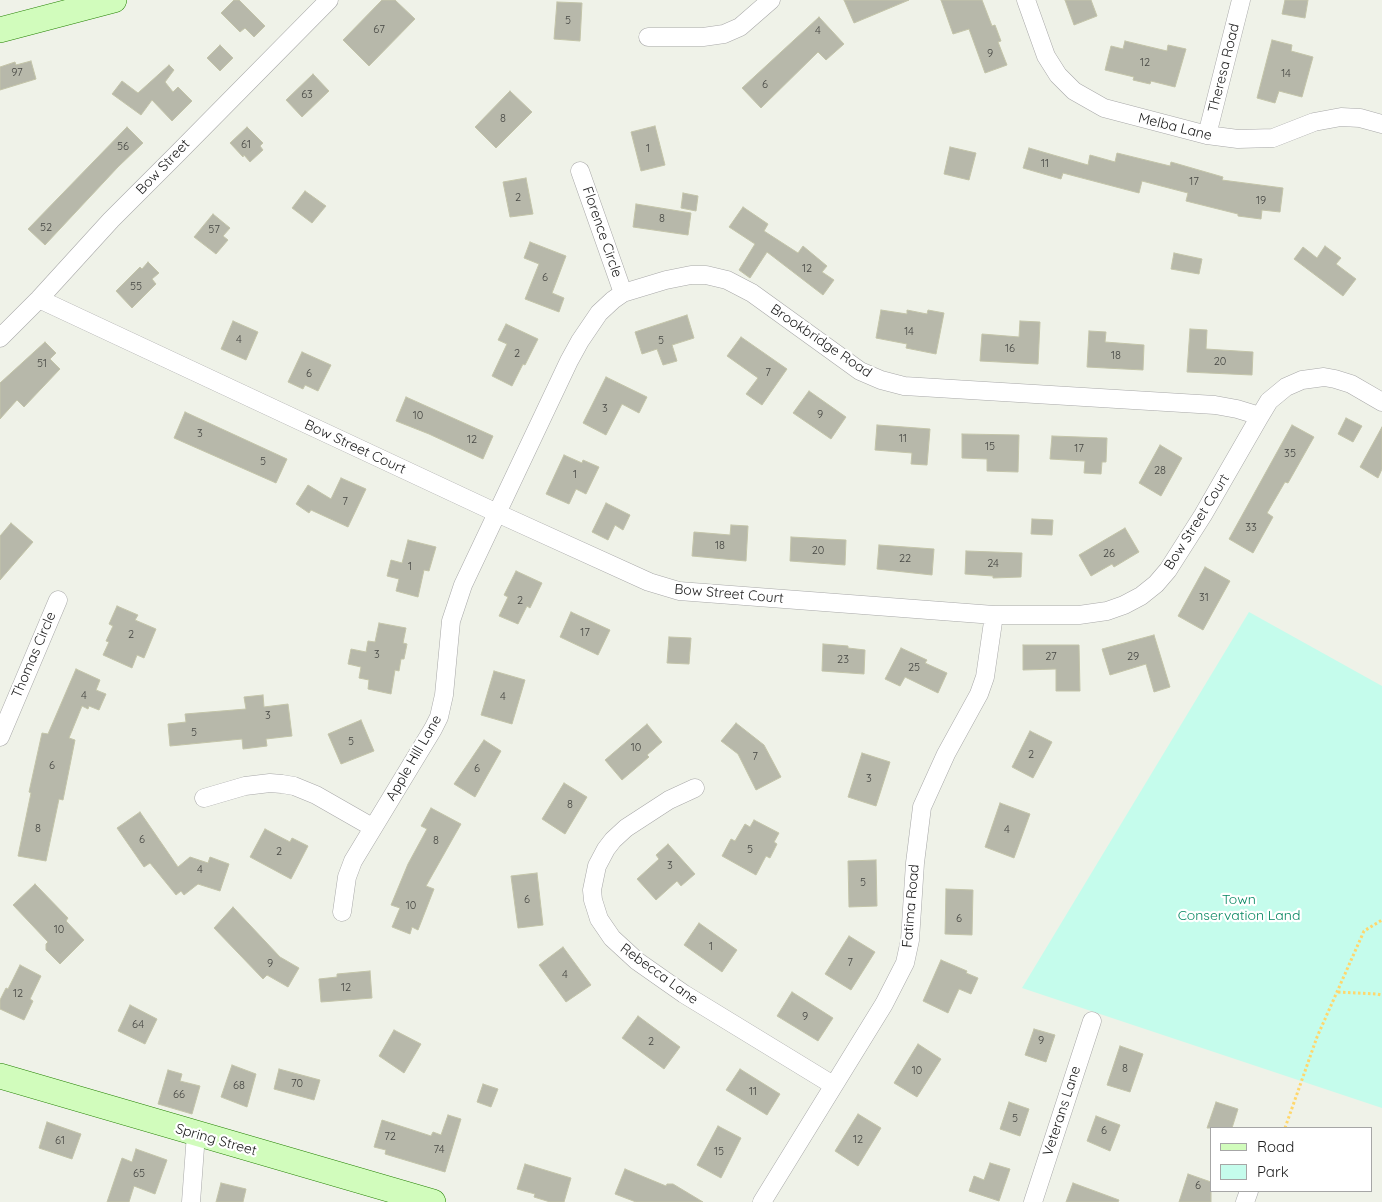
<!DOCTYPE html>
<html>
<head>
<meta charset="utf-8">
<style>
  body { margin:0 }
  #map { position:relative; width:1382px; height:1202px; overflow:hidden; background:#eff2e8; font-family:Quicksand,sans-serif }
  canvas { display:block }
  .legend { position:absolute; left:1210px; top:1127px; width:162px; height:65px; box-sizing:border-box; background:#fff; border:1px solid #a6a6a6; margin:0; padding:6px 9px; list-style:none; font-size:15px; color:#212121 }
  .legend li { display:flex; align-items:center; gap:10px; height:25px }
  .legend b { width:25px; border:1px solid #a6a6a6 }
</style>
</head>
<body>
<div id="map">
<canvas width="1382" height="1202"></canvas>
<ul class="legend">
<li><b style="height:6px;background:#d1fcbc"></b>Road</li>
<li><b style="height:14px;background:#c5fcec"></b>Park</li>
</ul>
</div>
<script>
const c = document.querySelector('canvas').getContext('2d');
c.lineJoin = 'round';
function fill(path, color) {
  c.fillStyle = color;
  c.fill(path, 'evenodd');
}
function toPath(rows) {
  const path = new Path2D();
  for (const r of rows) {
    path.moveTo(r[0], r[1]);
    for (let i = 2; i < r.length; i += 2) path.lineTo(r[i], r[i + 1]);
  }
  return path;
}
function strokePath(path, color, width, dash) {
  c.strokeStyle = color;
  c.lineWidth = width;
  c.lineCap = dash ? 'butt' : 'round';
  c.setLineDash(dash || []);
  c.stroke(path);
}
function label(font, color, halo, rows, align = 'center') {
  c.font = font + ' Quicksand,sans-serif';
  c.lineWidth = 4.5;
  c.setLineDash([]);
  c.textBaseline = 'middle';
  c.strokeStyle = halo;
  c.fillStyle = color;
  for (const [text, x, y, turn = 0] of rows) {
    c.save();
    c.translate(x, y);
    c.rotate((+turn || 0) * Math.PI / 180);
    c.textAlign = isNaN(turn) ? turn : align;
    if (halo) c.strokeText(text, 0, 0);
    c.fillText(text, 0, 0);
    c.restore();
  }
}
fill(toPath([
  [1249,612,1382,686,1382,1108,1022,988]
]), '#c5fcec');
const building = toPath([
  [234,0,239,0,265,26,254,37,245,28,240,32,221,13,234,0],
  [382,0,395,0,415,19,369,66,343,40,382,0],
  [844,0,909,0,854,23,844,0],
  [941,0,982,0,992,26,995,25,1001,41,998,42,1007,65,985,73,969,29,953,34,941,0],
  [1065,0,1091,0,1097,16,1074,25,1065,0],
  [1285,0,1308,0,1305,18,1282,14,1285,0],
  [557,2,582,3,580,41,554,39,557,2],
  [819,17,844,44,826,60,818,52,761,108,742,88,819,17],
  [1272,40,1292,45,1291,51,1313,57,1302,97,1279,91,1275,103,1257,98,1272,40],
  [1125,41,1167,51,1168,45,1186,49,1175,87,1151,81,1150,84,1133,80,1134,77,1105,70,1111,46,1123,49,1125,41],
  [220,45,233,58,220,71,207,58,220,45],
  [31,61,36,79,0,90,0,67,15,62,16,65,31,61],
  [169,65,174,70,165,82,173,92,178,87,192,101,172,121,152,100,141,115,112,94,122,81,138,93,169,65],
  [313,74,329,91,302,117,286,100,313,74],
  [510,91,532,112,496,148,475,127,510,91],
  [655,126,665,165,641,171,631,132,655,126],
  [127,127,143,143,118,167,45,245,28,229,127,127],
  [247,127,263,143,260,146,263,150,250,162,244,155,243,157,230,143,247,127],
  [950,147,976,153,969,180,944,174,950,147],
  [1029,148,1088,165,1090,155,1115,162,1117,153,1170,166,1171,162,1223,177,1222,180,1283,188,1280,212,1262,210,1261,219,1238,216,1238,214,1186,201,1188,193,1142,181,1139,193,1063,173,1061,179,1023,168,1029,148],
  [526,178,533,214,510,217,503,182,526,178],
  [305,191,326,206,312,223,292,208,305,191],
  [683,193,698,196,696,211,681,208,683,193],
  [636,204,691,213,688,235,633,227,636,204],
  [743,207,768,224,764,231,798,253,803,246,827,266,822,272,834,280,823,295,767,252,750,278,739,270,755,244,729,227,743,207],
  [213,214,230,228,223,236,228,240,216,254,194,237,213,214],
  [530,242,566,256,552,293,564,298,559,312,525,299,539,264,524,258,530,242],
  [1325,246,1341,258,1336,264,1356,279,1343,296,1294,259,1303,247,1317,258,1325,246],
  [1174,253,1202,259,1199,274,1171,269,1174,253],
  [148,262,159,273,152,279,156,284,132,308,116,291,140,267,142,269,148,262],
  [881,310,907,314,907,310,927,314,928,310,944,313,936,354,906,348,907,344,876,338,881,310],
  [687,315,694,338,672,345,677,361,663,365,657,349,642,354,635,332,687,315],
  [233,321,258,332,246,360,221,349,233,321],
  [1020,321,1040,322,1038,364,980,361,982,334,1019,337,1020,321],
  [506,324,538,339,525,365,523,364,512,386,492,376,507,344,498,340,506,324],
  [1190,329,1207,330,1206,349,1253,352,1252,375,1187,372,1190,329],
  [1089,331,1106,332,1105,342,1144,345,1143,370,1087,367,1089,331],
  [741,337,787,369,762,405,746,394,758,378,727,356,741,337],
  [45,342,56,353,50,359,60,369,24,407,17,400,0,419,0,383,45,342],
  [302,352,331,365,318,391,305,385,303,389,288,382,302,352],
  [606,377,647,397,639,413,622,404,606,435,583,423,606,377],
  [809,391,846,417,831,439,793,413,809,391],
  [406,397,493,436,483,459,429,434,396,421,406,397],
  [185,412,287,459,276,483,174,438,185,412],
  [1346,418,1362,426,1353,442,1338,434,1346,418],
  [877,425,930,429,927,465,911,464,912,453,875,450,877,425],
  [1292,425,1314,437,1288,483,1285,482,1267,513,1273,517,1253,553,1229,539,1292,425],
  [1382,427,1382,469,1378,478,1360,467,1382,427],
  [962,434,1019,435,1018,472,987,471,987,459,962,458,962,434],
  [1052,436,1107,438,1106,462,1102,462,1101,474,1084,473,1085,461,1050,459,1052,436],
  [1160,445,1182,458,1161,496,1139,483,1160,445],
  [564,455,582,463,583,460,599,467,586,494,576,489,569,504,546,494,564,455],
  [341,478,366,489,348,527,311,510,309,513,296,504,308,485,331,499,341,478],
  [606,503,630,515,623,530,615,525,608,540,592,532,606,503],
  [1032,519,1053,520,1052,535,1031,534,1032,519],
  [11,523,33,542,0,580,0,536,11,523],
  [731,525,748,526,746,561,692,556,694,532,730,535,731,525],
  [1125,528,1139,552,1114,567,1112,564,1091,576,1079,555,1125,528],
  [791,537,846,540,845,565,790,561,791,537],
  [408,540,436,547,429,571,424,570,418,597,396,591,399,579,387,576,391,560,402,563,408,540],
  [879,545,934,549,932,575,877,569,879,545],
  [966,551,1022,553,1021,577,993,578,993,576,965,574,966,551],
  [1205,567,1230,581,1203,630,1178,616,1205,567],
  [516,571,542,583,530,608,527,606,518,624,499,616,508,597,504,595,516,571],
  [117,606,138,615,135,620,156,629,144,658,137,655,132,668,103,655,109,642,106,641,113,626,109,624,117,606],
  [571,612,610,630,598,655,560,637,571,612],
  [379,623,406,628,403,643,407,644,404,659,401,659,399,671,395,670,391,694,368,689,369,680,359,678,361,667,348,664,351,649,366,652,368,641,375,642,379,623],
  [1154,635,1170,687,1154,692,1146,664,1110,675,1102,649,1154,635],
  [669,637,691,638,689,664,667,663,669,637],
  [823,644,848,646,848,648,865,650,864,674,822,671,823,644],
  [1023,645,1079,645,1080,691,1056,691,1056,669,1023,670,1023,645],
  [901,648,927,660,925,663,947,673,938,693,905,677,900,686,885,679,901,648],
  [76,669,100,680,96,690,106,694,99,710,89,706,88,709,82,706,69,738,75,740,63,800,59,799,46,861,18,856,31,793,29,792,42,733,48,734,76,669],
  [494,671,525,680,512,724,481,715,494,671],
  [263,695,264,707,288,704,292,736,266,739,267,746,243,749,242,739,170,746,168,724,186,722,185,714,246,709,244,697,263,695],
  [361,720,374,751,341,764,328,734,361,720],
  [736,723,764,745,781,777,756,790,738,754,721,741,736,723],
  [647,724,662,742,647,755,649,757,622,780,605,760,647,724],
  [1030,731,1052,742,1033,778,1012,767,1030,731],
  [484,740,501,751,475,797,454,784,484,740],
  [862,753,890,762,876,806,848,797,862,753],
  [564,783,587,797,565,834,542,819,564,783],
  [1000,803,1030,814,1014,858,985,847,1000,803],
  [431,808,461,824,426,886,434,889,418,930,412,927,410,934,392,927,400,908,391,905,408,864,427,829,421,826,431,808],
  [140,812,178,867,190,857,208,863,210,857,229,864,220,891,198,884,184,895,181,891,176,895,150,863,144,867,117,828,140,812],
  [754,820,779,833,774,842,777,844,770,858,766,856,756,875,722,856,731,839,735,841,745,824,750,827,754,820],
  [265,829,290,842,292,838,308,846,291,879,250,857,265,829],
  [668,844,695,874,681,886,677,881,656,900,637,879,659,859,656,855,668,844],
  [876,860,877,906,849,907,848,861,876,860],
  [537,873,543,925,518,928,511,876,537,873],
  [35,884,68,918,66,921,84,940,60,964,46,950,46,944,48,942,13,905,35,884],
  [946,889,973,890,972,935,945,934,946,889],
  [233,907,280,957,299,968,288,987,267,975,263,979,214,928,233,907],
  [699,923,737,950,722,972,684,945,699,923],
  [849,936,875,952,851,990,825,974,849,936],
  [563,947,591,985,566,1002,539,965,563,947],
  [941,960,967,971,966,973,978,978,971,994,959,989,948,1013,923,1001,941,960],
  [20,965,41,976,30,999,33,1001,24,1020,0,1009,0,1000,6,988,8,989,20,965],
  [370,971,372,998,321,1002,319,979,337,977,337,974,370,971],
  [792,992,833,1018,818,1041,777,1016,792,992],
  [130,1005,157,1019,145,1044,118,1031,130,1005],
  [638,1016,680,1047,664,1069,622,1038,638,1016],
  [1034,1029,1055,1035,1046,1062,1025,1055,1034,1029],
  [394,1030,421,1044,404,1073,379,1056,394,1030],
  [918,1044,941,1059,917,1097,894,1083,918,1044],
  [1120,1046,1143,1054,1130,1092,1107,1085,1120,1046],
  [232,1065,256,1074,247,1107,221,1097,232,1065],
  [279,1069,320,1080,314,1100,274,1089,279,1069],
  [740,1069,780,1094,767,1115,726,1090,740,1069],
  [168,1070,182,1074,180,1081,200,1086,192,1114,158,1104,168,1070],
  [483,1084,498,1089,491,1107,477,1102,483,1084],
  [1009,1102,1029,1109,1020,1136,1000,1129,1009,1102],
  [1216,1102,1238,1109,1232,1128,1207,1128,1216,1102],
  [858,1114,881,1128,858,1166,835,1151,858,1114],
  [448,1115,461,1119,445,1172,385,1154,386,1150,374,1147,382,1120,431,1136,433,1132,441,1135,448,1115],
  [1096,1116,1120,1125,1110,1151,1087,1141,1096,1116],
  [47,1122,81,1134,72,1159,39,1148,47,1122],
  [718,1126,741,1138,721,1178,697,1165,718,1126],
  [136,1149,167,1160,155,1194,134,1186,129,1202,107,1202,122,1158,132,1162,136,1149],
  [990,1163,1010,1169,999,1201,969,1191,974,1176,984,1180,990,1163],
  [525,1164,571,1178,564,1202,550,1202,534,1197,535,1194,517,1189,525,1164],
  [625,1169,666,1186,667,1184,673,1184,703,1202,636,1202,615,1194,625,1169],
  [1188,1174,1211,1182,1211,1202,1179,1202,1188,1174],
  [221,1183,246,1189,243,1202,216,1202,221,1183],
  [1073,1183,1119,1200,1118,1202,1066,1202,1073,1183]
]);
fill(building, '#b7b8aa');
strokePath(building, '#c3c4a9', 1);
const street = toPath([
  [1026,0,1046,56,1058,75,1074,91,1104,108,1207,135,1238,139,1273,138,1314,122,1341,117,1360,118,1382,124],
  [648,37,703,37,724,34,740,27,771,0],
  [1207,135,1241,0],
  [580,171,623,293],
  [39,299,497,513,649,582,679,591,994,615,1079,615,1107,611,1124,605,1141,596,1156,584,1168,570,1203,515,1260,416],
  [0,338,39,299,111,220,176,155,329,0],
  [0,737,58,600],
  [695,788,669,800,626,828,613,840,606,849,597,866,592,890,593,900,599,919,612,938,637,961,684,994,833,1085],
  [204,798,245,786,270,783,282,784,294,786,316,795,372,827],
  [342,912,347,877,353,861,433,729,439,717,444,695,451,621,463,585,569,361,580,341,599,313,613,300,623,293,666,280,691,275,706,275,727,280,752,293,860,371,881,380,904,386,1215,405,1237,409,1260,416,1269,401,1286,387,1302,380,1324,377,1335,379,1351,384,1382,402],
  [191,1202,196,1134],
  [762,1202,884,1004,905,963,910,940,915,863,922,807,946,754,979,694,985,677,994,615],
  [1033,1202,1092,1021],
  [1245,1202,1249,1191]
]);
const secondary = toPath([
  [0,30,114,0],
  [0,1076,433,1202]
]);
strokePath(street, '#a8a8a8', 19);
strokePath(secondary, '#238001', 26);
strokePath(toPath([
  [1338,992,1377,994,1382,995],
  [1285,1128,1317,1037,1364,931,1382,920]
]), '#ffd76c', 3, [2.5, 2.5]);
strokePath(street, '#fff', 18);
strokePath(secondary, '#d1fcbc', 25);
label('11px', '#464743', null, [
  ["5",568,21],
  ["67",379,30],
  ["4",818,31],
  ["9",990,54],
  ["12",1145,63],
  ["97",17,73],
  ["14",1286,74],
  ["6",765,85],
  ["63",307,95],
  ["8",503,119],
  ["61",246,145],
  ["56",123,147],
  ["1",648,149],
  ["11",1045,164],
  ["17",1194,182],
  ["2",518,198],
  ["19",1261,201],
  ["8",662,219],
  ["52",46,228],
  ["57",214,230],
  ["12",807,269],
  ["6",545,278],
  ["55",136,287],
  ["14",909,332],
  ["4",239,340],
  ["5",661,341],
  ["16",1010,349],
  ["2",517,354],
  ["18",1116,356],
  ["20",1220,362],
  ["51",42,364],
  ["7",768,373],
  ["6",309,374],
  ["3",605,409],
  ["9",820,415],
  ["10",418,416],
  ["3",200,434],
  ["11",903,439],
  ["12",472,440],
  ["15",990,447],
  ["17",1079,449],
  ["35",1290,454],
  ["5",263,462],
  ["28",1160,471],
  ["1",575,475],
  ["7",345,502],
  ["33",1251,528],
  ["18",720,546],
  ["20",818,551],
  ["26",1109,554],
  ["22",905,559],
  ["24",993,564],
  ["1",410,567],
  ["31",1204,598],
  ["2",520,601],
  ["17",585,633],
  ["2",131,635],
  ["3",377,655],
  ["27",1051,657],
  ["29",1133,657],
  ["23",843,660],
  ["25",914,668],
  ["4",84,696],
  ["4",503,697],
  ["3",268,716],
  ["5",194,733],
  ["5",351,742],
  ["10",636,748],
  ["2",1031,755],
  ["7",755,757],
  ["6",52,766],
  ["6",477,769],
  ["3",869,779],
  ["8",570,805],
  ["8",38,829],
  ["4",1007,830],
  ["6",142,840],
  ["8",436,841],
  ["5",750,850],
  ["2",279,852],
  ["3",670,866],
  ["4",200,870],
  ["5",863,883],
  ["6",527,900],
  ["10",411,906],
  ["6",959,919],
  ["10",59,930],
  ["1",711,947],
  ["7",850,963],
  ["9",270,964],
  ["4",565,975],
  ["12",346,988],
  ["12",18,994],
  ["9",805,1017],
  ["64",138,1025],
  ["9",1041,1041],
  ["2",651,1042],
  ["8",1125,1069],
  ["10",917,1071],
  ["70",297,1084],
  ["68",239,1086],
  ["11",753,1092],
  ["66",179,1095],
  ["5",1015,1119],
  ["6",1104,1131],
  ["72",390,1137],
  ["12",858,1140],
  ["61",60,1141],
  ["74",439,1150],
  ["15",719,1152],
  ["65",139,1174],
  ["6",1198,1186]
]);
label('14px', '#212121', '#fff', [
  ["Theresa Road",1224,68,-76],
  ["Melba Lane",1175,127,14],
  ["Bow Street",163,167,-46],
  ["Florence Circle",602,232,71],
  ["Brookbridge Road",821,341,34],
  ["Bow Street Court",355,447,25],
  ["Bow Street Court",1197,522,-58],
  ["Bow Street Court",729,594,5],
  ["Thomas Circle",34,655,-67],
  ["Apple Hill Lane",414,758,-60],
  ["Fatima Road",911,906,-85],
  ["Rebecca Lane",659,974,36],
  ["Veterans Lane",1062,1111,-72],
  ["Spring Street",216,1140,16]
]);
label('14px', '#088762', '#fff', [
  ["Town",1239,900],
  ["Conservation Land",1239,916]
]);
</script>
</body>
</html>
